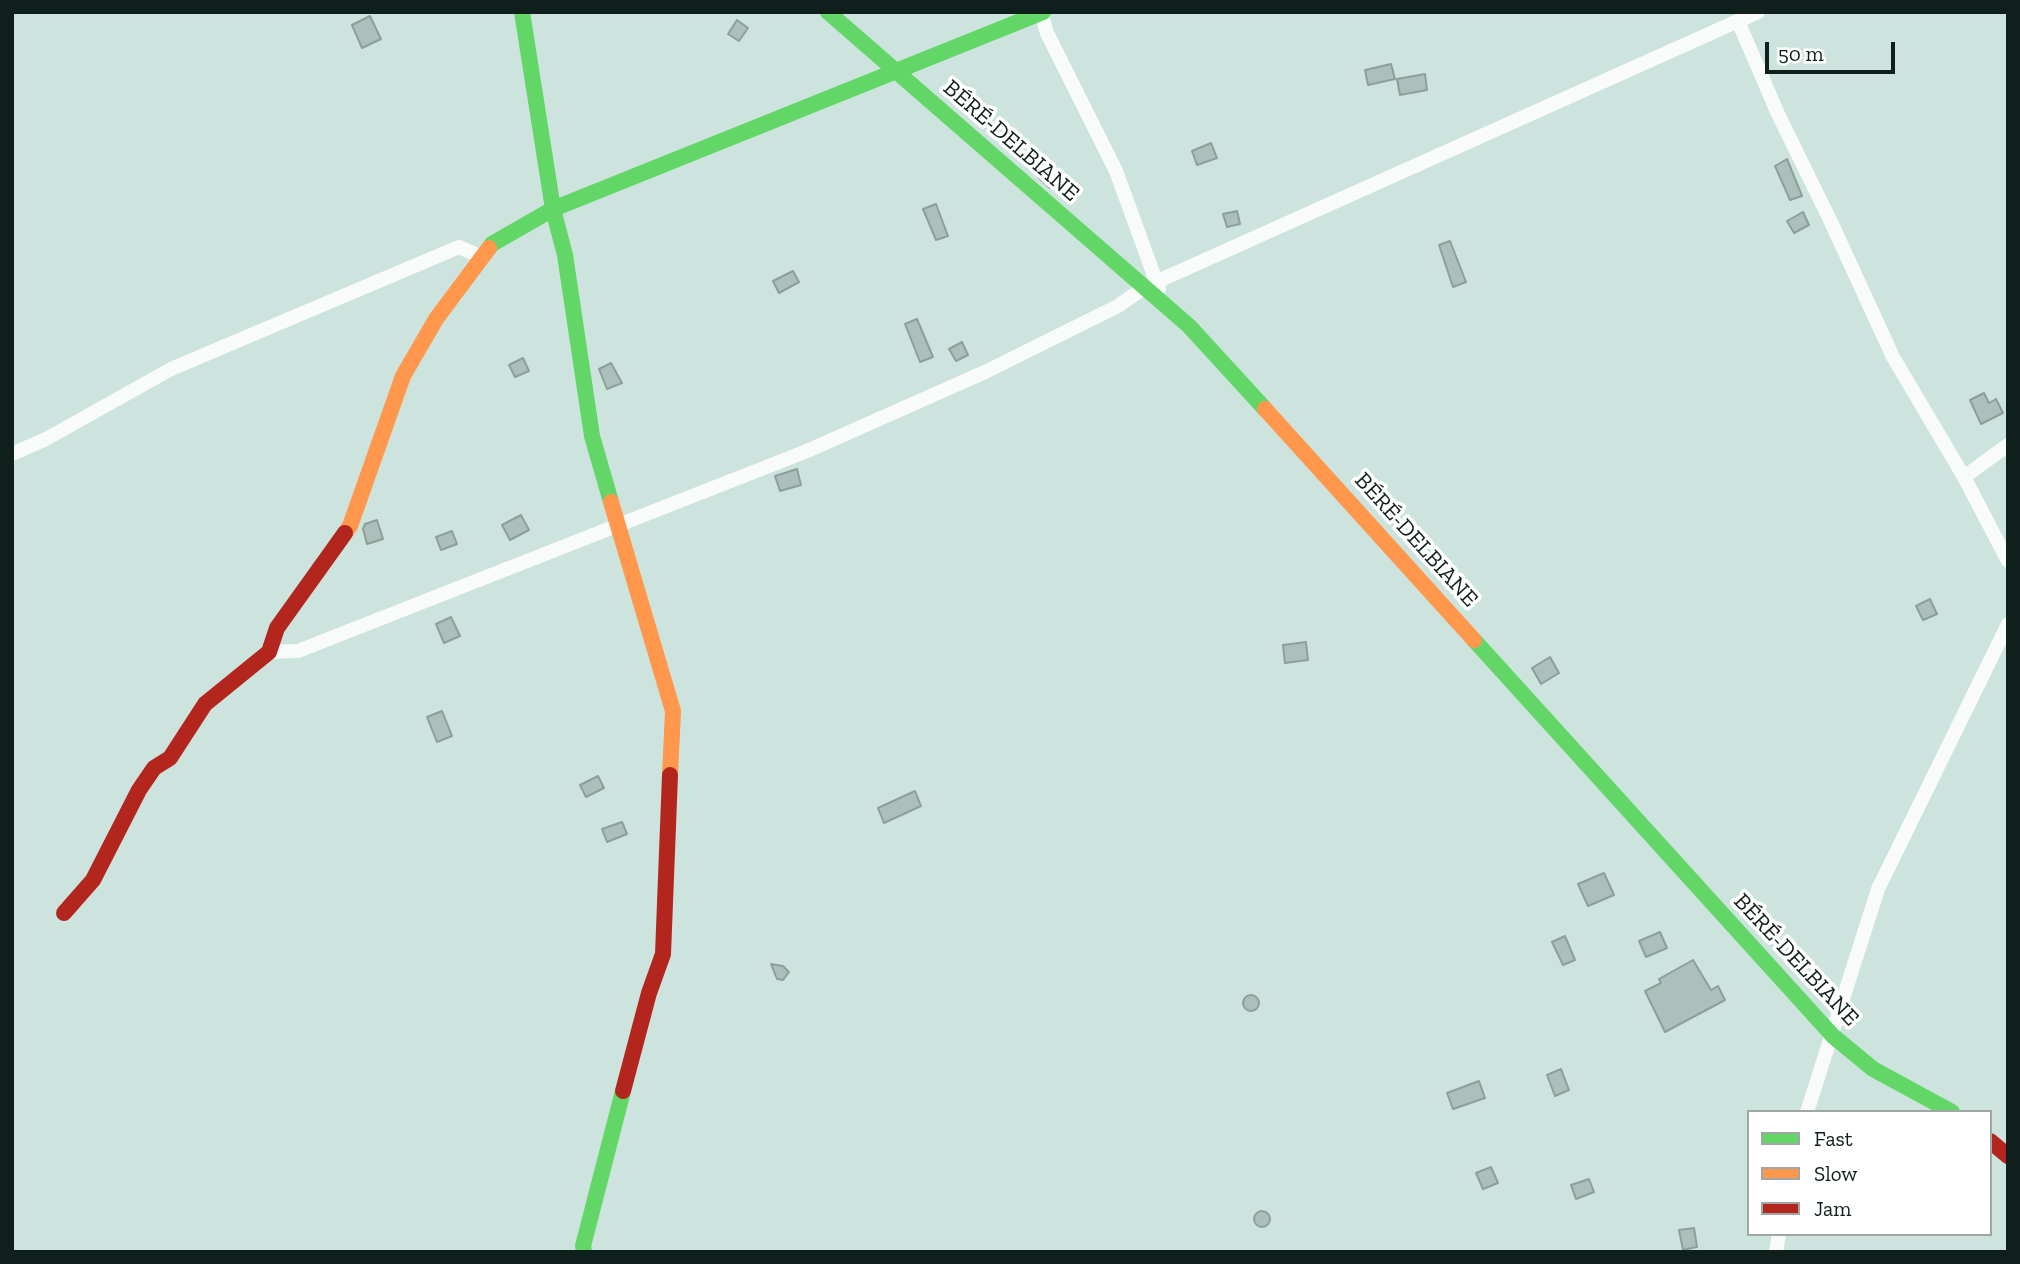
<!DOCTYPE html>
<html>
<head>
<meta charset="utf-8">
<style>
  body { margin:0 }
  #map { position:relative; width:2020px; height:1264px; overflow:hidden; background:#cde4de; font-family:"Zilla Slab",serif }
  canvas { display:block }
  .frame { position:absolute; inset:0; border:14px solid #0f201c; pointer-events:none }
  .legend { position:absolute; left:1747px; top:1110px; width:245px; height:126px; box-sizing:border-box; background:#fff; border:2px solid #9fa6a4; margin:0; padding:9px 12px; list-style:none; font-size:21px; color:#0f201c }
  .legend li { display:flex; align-items:center; gap:14px; height:35px }
  .legend b { width:35px; border:2px solid #9fa6a4 }
  .scale { position:absolute; left:1765px; top:42px; width:130px; height:32px; box-sizing:border-box; border:4px solid #0f201c; border-top:0; padding-left:9px; font-size:21px; line-height:24px; white-space:nowrap; color:#0f201c; -webkit-text-stroke:5px #fff; paint-order:stroke }
</style>
</head>
<body>
<div id="map">
<canvas width="2020" height="1264"></canvas>
<div class="frame"></div>
<ul class="legend">
<li><b style="height:9px;background:#63d668"></b>Fast</li>
<li><b style="height:9px;background:#ff974d"></b>Slow</li>
<li><b style="height:9px;background:#b3261e"></b>Jam</li>
</ul>
<div class="scale">50 m</div>
</div>
<script>
const c = document.querySelector('canvas').getContext('2d');
c.lineJoin = 'round';
function fill(path, color) {
  c.fillStyle = color;
  c.fill(path, 'evenodd');
}
function toPath(rows) {
  const path = new Path2D();
  for (const r of rows) {
    if (r.length === 3) {
      path.moveTo(r[0] + r[2], r[1]);
      path.arc(r[0], r[1], r[2], 0, 2 * Math.PI);
      continue;
    }
    path.moveTo(r[0], r[1]);
    for (let i = 2; i < r.length; i += 2) path.lineTo(r[i], r[i + 1]);
  }
  return path;
}
function strokePath(path, color, width, dash) {
  c.strokeStyle = color;
  c.lineWidth = width;
  c.lineCap = dash ? 'butt' : 'round';
  c.setLineDash(dash || []);
  c.stroke(path);
}
function label(font, color, halo, rows, align = 'center') {
  c.font = font + ' "Zilla Slab",serif';
  c.lineWidth = 7;
  c.setLineDash([]);
  c.textBaseline = 'middle';
  c.strokeStyle = halo;
  c.fillStyle = color;
  for (const [text, x, y, turn = 0] of rows) {
    c.save();
    c.translate(x, y);
    c.rotate((+turn || 0) * Math.PI / 180);
    c.textAlign = isNaN(turn) ? turn : align;
    if (halo) c.strokeText(text, 0, 0);
    c.fillText(text, 0, 0);
    c.restore();
  }
}
const building = toPath([
  [370,16,381,39,362,48,352,25,370,16],
  [737,20,748,28,739,41,728,34,737,20],
  [1391,64,1395,79,1368,85,1365,70,1391,64],
  [1425,74,1427,90,1400,95,1397,79,1425,74],
  [1211,143,1217,158,1197,165,1192,151,1211,143],
  [1787,159,1802,196,1790,200,1775,166,1787,159],
  [1052,170,1058,183,1050,188,1038,177,1052,170],
  [936,204,948,236,936,240,923,209,936,204],
  [1237,211,1240,224,1227,227,1223,214,1237,211],
  [1803,212,1809,225,1794,233,1787,221,1803,212],
  [1450,241,1466,282,1453,287,1439,245,1450,241],
  [793,271,799,282,779,293,773,281,793,271],
  [917,319,933,357,920,362,905,324,917,319],
  [962,342,968,355,956,361,949,349,962,342],
  [523,358,529,371,515,377,509,365,523,358],
  [611,363,622,383,607,389,599,369,611,363],
  [1984,393,1989,403,1996,399,2003,413,1981,424,1970,400,1984,393],
  [797,469,801,485,780,491,775,476,797,469],
  [521,515,529,530,510,540,502,525,521,515],
  [377,520,383,539,367,544,363,529,365,524,377,520],
  [452,531,457,544,441,550,436,537,452,531],
  [1930,599,1937,614,1923,620,1916,606,1930,599],
  [451,617,460,636,444,643,436,624,451,617],
  [1306,642,1308,660,1285,663,1283,645,1306,642],
  [1550,657,1559,673,1541,684,1532,668,1550,657],
  [442,711,452,736,437,742,427,717,442,711],
  [598,776,604,788,586,797,580,785,598,776],
  [915,791,921,806,884,823,878,808,915,791],
  [622,822,627,834,607,842,602,829,622,822],
  [1604,873,1614,895,1588,906,1578,884,1604,873],
  [1660,932,1667,948,1646,957,1639,941,1660,932],
  [1565,936,1575,960,1563,965,1552,942,1565,936],
  [1693,960,1711,990,1718,986,1725,1000,1665,1032,1645,991,1661,983,1659,979,1693,960],
  [771,964,783,966,789,972,783,980,777,979,771,964],
  [1251,1003,8],
  [1561,1069,1569,1090,1555,1096,1547,1075,1561,1069],
  [1479,1081,1485,1098,1453,1109,1447,1093,1479,1081],
  [1491,1167,1498,1183,1483,1189,1476,1173,1491,1167],
  [1589,1179,1594,1192,1576,1199,1571,1185,1589,1179],
  [1262,1219,8],
  [1694,1228,1697,1247,1683,1250,1679,1230,1694,1228]
]);
fill(building, '#adbfba');
strokePath(building, '#8d9f9a', 2);
strokePath(toPath([
  [1041,12,1047,33,1116,171,1159,289],
  [1738,21,1778,114,1831,222,1893,357,1964,477,2008,561],
  [1156,282,1758,12],
  [12,454,46,439,171,369,459,247,482,257],
  [1964,477,2008,445],
  [269,652,298,651,807,451,985,372,1118,306,1145,287],
  [1807,1112,1878,889,2008,624],
  [1776,1252,1779,1234]
]), '#f8fbfa', 14);
strokePath(toPath([
  [522,12,553,209,565,255,592,436,611,502],
  [828,12,1189,326,1265,409],
  [489,248,492,244,553,209,1043,12],
  [1474,640,1833,1036,1873,1069,1952,1112],
  [584,1252,583,1246,623,1091]
]), '#63d668', 16);
strokePath(toPath([
  [1265,409,1474,640],
  [611,502,673,711,670,775],
  [345,533,350,526,403,376,436,319,489,248]
]), '#ff974d', 16);
strokePath(toPath([
  [64,913,93,880,139,790,154,768,170,758,205,704,269,652,277,628,345,533],
  [623,1091,649,993,663,954,670,775],
  [1990,1141,2008,1156]
]), '#b3261e', 16);
label('23px', '#0f201c', '#fff', [
  ["BÉRÉ-DELBIANE",1011,141,41],
  ["BÉRÉ-DELBIANE",1416,540,48],
  ["BÉRÉ-DELBIANE",1796,960,47]
]);
</script>
</body>
</html>
